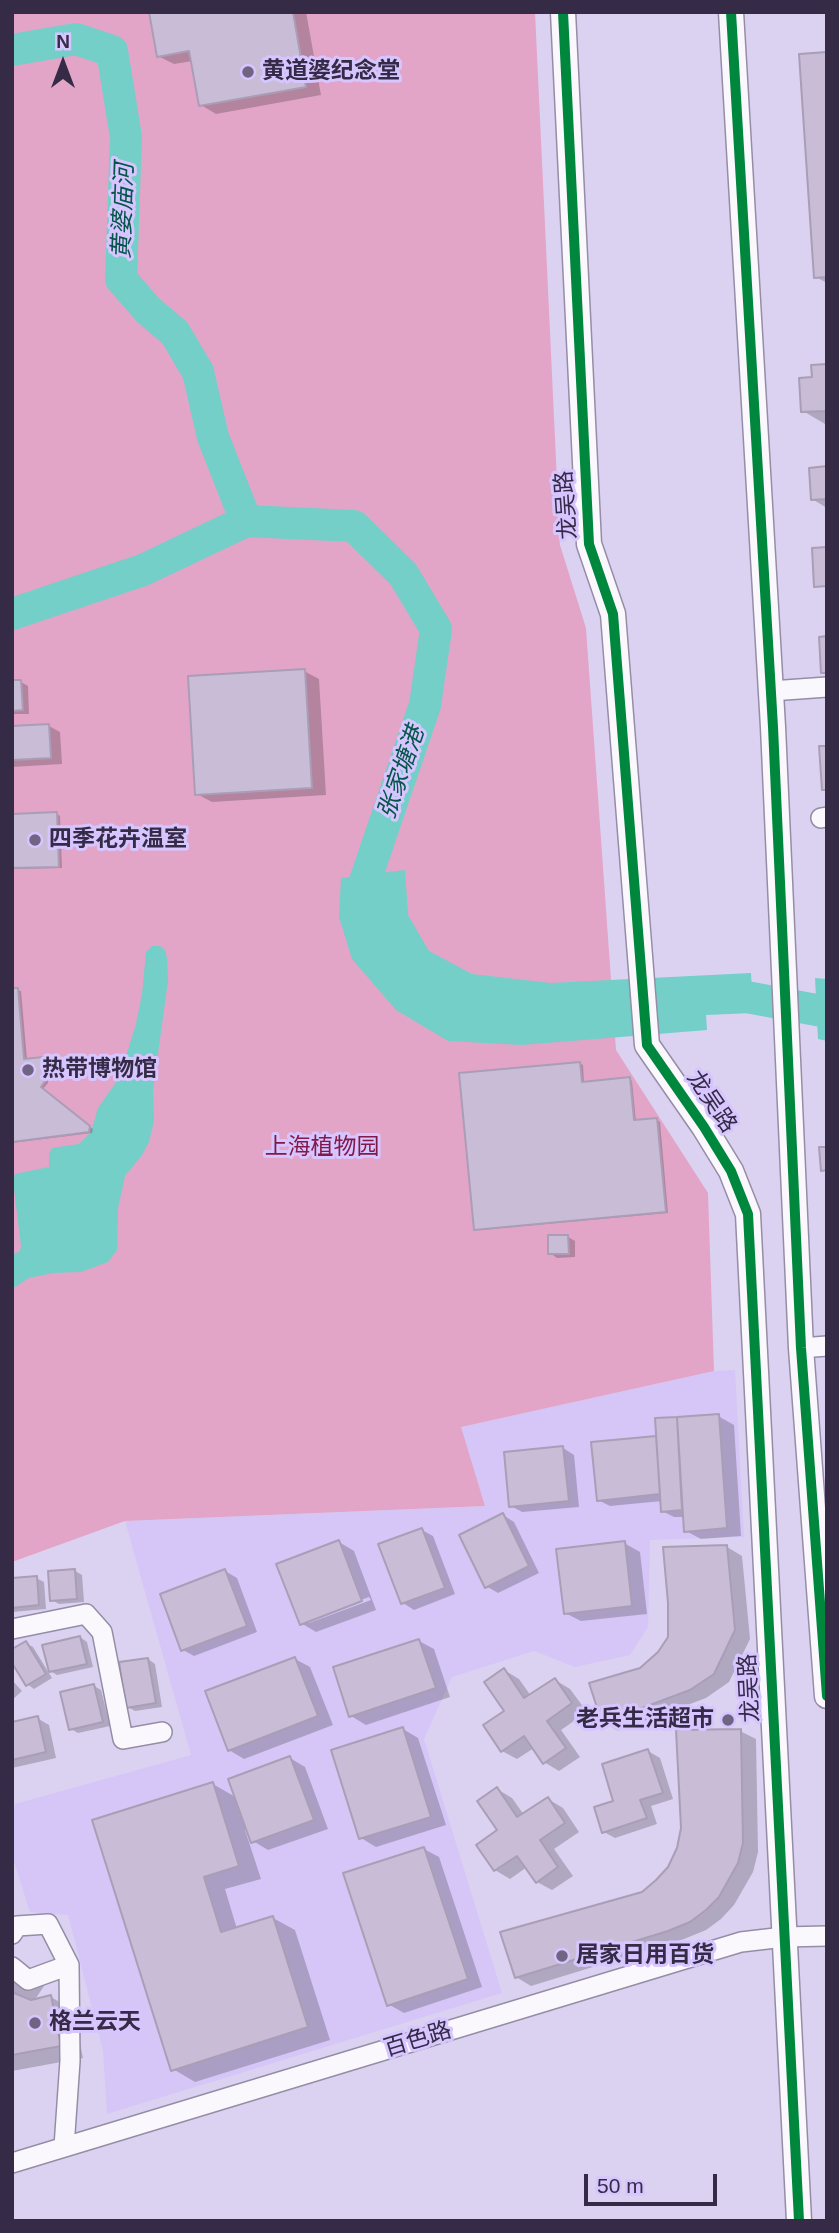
<!DOCTYPE html>
<html>
<head>
<meta charset="utf-8">
<style>
  body { margin:0 }
  #map { position:relative; width:839px; height:2233px; overflow:hidden; background:#dbd2f1; font-family:Arial,sans-serif }
  canvas { display:block }
  .frame { position:absolute; inset:0; border:14px solid #352b47; pointer-events:none }
  .north { position:absolute; left:28px; top:28px; width:70px; height:70px; -webkit-text-stroke:5px #d6c5fe; paint-order:stroke; rotate:0deg; font-size:19px; font-weight:700; line-height:28px; text-align:center; color:#352b47 }
  .north::after { content:''; display:block; margin:auto; width:24px; height:32px; background:#352b47; clip-path:polygon(50% 0,100% 100%,50% 72%,0 100%) }
  .scale { position:absolute; left:584px; top:2174px; width:133px; height:32px; box-sizing:border-box; border:4px solid #352b47; border-top:0; padding-left:9px; font-size:21px; line-height:24px; white-space:nowrap; color:#352b47; -webkit-text-stroke:5px #d6c5fe; paint-order:stroke }
</style>
</head>
<body>
<div id="map">
<canvas width="839" height="2233"></canvas>
<div class="frame"></div>
<div class="north">N</div>
<div class="scale">50 m</div>
</div>
<script>
const c = document.querySelector('canvas').getContext('2d');
c.lineJoin = 'round';
function fill(path, color) {
  c.fillStyle = color;
  c.fill(path, 'evenodd');
}
function toPath(rows) {
  const path = new Path2D();
  for (const r of rows) {
    path.moveTo(r[0], r[1]);
    for (let i = 2; i < r.length; i += 2) path.lineTo(r[i], r[i + 1]);
  }
  return path;
}
function strokePath(path, color, width, dash) {
  c.strokeStyle = color;
  c.lineWidth = width;
  c.lineCap = dash ? 'butt' : 'round';
  c.setLineDash(dash || []);
  c.stroke(path);
}
function label(font, color, halo, rows, align = 'center') {
  c.font = font + ' Arial,"Noto Sans SC",sans-serif';
  c.lineWidth = 6;
  c.setLineDash([]);
  c.textBaseline = 'middle';
  c.strokeStyle = halo;
  c.fillStyle = color;
  for (const [text, x, y, turn = 0] of rows) {
    c.save();
    c.translate(x, y);
    c.rotate((+turn || 0) * Math.PI / 180);
    c.textAlign = isNaN(turn) ? turn : align;
    if (halo) c.strokeText(text, 0, 0);
    c.fillText(text, 0, 0);
    c.restore();
  }
}
fill(toPath([
  [735,1370,744,1537,650,1540,648,1627,630,1655,575,1667,534,1651,452,1677,424,1739,502,1993,107,2114,103,2051,68,1915,30,1912,12,1856,12,1820,15,1804,191,1755,125,1521,485,1506,460,1427,714,1371]
]), '#d5c6f7');
fill(toPath([
  [12,12,535,12,560,545,586,628,616,1050,708,1193,714,1371,461,1427,485,1506,125,1521,12,1562]
]), '#e2a5c7');
fill(toPath([
  [405,870,408,915,429,951,472,974,551,983,751,973,753,1013,706,1015,707,1030,522,1045,448,1041,396,1010,352,959,339,917,341,878],
  [152,946,160,946,165,950,167,958,168,980,153,1091,154,1121,149,1142,142,1155,125,1176,118,1208,117,1250,108,1262,81,1272,53,1273,29,1278,12,1289,12,1254,19,1252,21,1247,13,1180,15,1174,49,1167,49,1154,52,1148,79,1144,91,1132,98,1108,117,1081,122,1069,136,1024,142,994,146,952],
  [815,978,827,979,827,1041,818,1039]
]), '#73cfc8');
fill(toPath([
  [151,12,306,12,321,95,216,114,201,105,193,61,174,64,158,56],
  [827,54,827,283,816,277],
  [827,366,827,424,825,424,803,411,814,378],
  [827,468,827,508,812,499],
  [304,671,319,679,326,795,212,802,197,794],
  [12,682,21,682,28,686,29,714,12,714],
  [49,726,60,732,62,764,12,767,12,728],
  [57,814,60,816,62,868,12,869,12,815],
  [12,990,21,991,27,1060,43,1059,46,1061,48,1083,42,1090,93,1129,92,1133,12,1143],
  [579,1063,583,1065,584,1083,629,1079,632,1081,636,1122,657,1120,660,1122,668,1213,479,1230,476,1229],
  [568,1237,575,1241,575,1257,557,1258,550,1253],
  [718,1416,734,1425,741,1536,701,1539,686,1531,685,1517,674,1517,662,1511,662,1501,610,1506,598,1500,592,1444,658,1437,657,1420],
  [563,1448,574,1455,579,1507,522,1512,511,1506],
  [503,1515,514,1522,539,1573,498,1593,486,1586],
  [422,1530,433,1536,455,1594,414,1610,403,1603],
  [339,1542,354,1551,376,1610,316,1632,301,1623],
  [369,1597,371,1600,309,1623,309,1619],
  [624,1543,640,1552,647,1614,581,1621,565,1613],
  [727,1547,742,1556,750,1639,729,1682,706,1698,618,1731,603,1722,659,1653],
  [75,1571,82,1575,84,1602,59,1604,52,1600],
  [225,1571,237,1578,257,1632,194,1656,183,1650],
  [36,1578,44,1582,46,1609,12,1612,12,1580],
  [80,1637,87,1642,93,1667,57,1675,50,1671],
  [419,1641,434,1649,450,1697,366,1725,351,1716],
  [26,1643,33,1647,52,1678,34,1689,27,1684],
  [148,1659,155,1664,162,1707,135,1711,128,1707],
  [295,1659,310,1667,333,1725,244,1759,229,1750],
  [504,1670,519,1679,531,1696,555,1680,570,1689,587,1712,561,1730,580,1757,559,1771,544,1762,534,1748,517,1759,502,1751,506,1712],
  [12,1680,22,1691,12,1700],
  [94,1686,101,1690,110,1726,78,1733,71,1729],
  [37,1718,49,1725,56,1758,12,1768,12,1724],
  [403,1729,418,1738,446,1825,376,1847,361,1838],
  [740,1731,756,1739,758,1852,753,1872,734,1905,721,1919,706,1930,684,1939,531,1986,516,1977,643,1893,669,1868],
  [648,1751,660,1758,673,1799,651,1806,657,1824,615,1838,604,1832],
  [290,1758,305,1767,328,1829,268,1850,253,1841,248,1829,245,1830,261,1879,225,1889,237,1929,273,1918,295,1930,330,2040,195,2082,173,2069,213,1784,237,1798],
  [497,1789,512,1798,524,1815,548,1799,563,1808,579,1832,554,1849,573,1876,552,1890,537,1882,527,1867,510,1879,495,1870,499,1831],
  [424,1849,439,1857,482,1987,404,2013,388,2004],
  [12,1956,43,1977,44,1986,34,2001,51,1997,73,2010,83,2058,12,2071]
]), '#0003');
strokePath(toPath([
  [12,50,76,39,112,51,126,137,121,279,148,310,175,333,198,372,213,437,246,521],
  [12,614,143,570,246,521,354,526,403,574,436,629,425,705,364,884,376,913],
  [710,995,736,995,827,1012]
]), '#73cfc8', 32);
const building = toPath([
  [149,12,293,12,306,87,199,106,189,51,157,57,149,12],
  [827,52,827,277,814,278,799,54,827,52],
  [827,364,827,411,801,412,799,378,812,377,811,365,827,364],
  [827,466,827,499,811,500,809,468,827,466],
  [827,547,827,586,814,587,812,548,827,547],
  [827,636,827,673,821,673,819,637,827,636],
  [305,669,312,788,195,795,188,676,305,669],
  [12,680,21,680,23,710,12,711,12,680],
  [49,724,51,758,12,760,12,726,49,724],
  [819,746,827,746,827,790,822,790,819,746],
  [57,812,59,867,12,868,12,814,57,812],
  [12,988,18,988,24,1059,43,1057,45,1081,41,1087,90,1126,89,1132,12,1142,12,988],
  [580,1062,582,1082,630,1077,634,1120,657,1118,666,1212,474,1230,459,1073,580,1062],
  [819,1147,827,1147,827,1170,821,1171,819,1147],
  [548,1235,568,1235,569,1254,548,1254,548,1235],
  [719,1414,727,1528,684,1532,677,1417,719,1414],
  [677,1417,682,1510,661,1512,655,1418,677,1417],
  [656,1436,660,1494,597,1501,591,1442,656,1436],
  [563,1446,569,1501,509,1507,504,1452,563,1446],
  [503,1513,529,1566,485,1588,459,1535,503,1513],
  [422,1528,445,1588,401,1604,378,1544,422,1528],
  [339,1540,362,1601,300,1625,276,1564,339,1540],
  [625,1541,632,1606,564,1614,556,1549,625,1541],
  [727,1545,735,1630,714,1674,690,1690,602,1723,589,1683,640,1668,658,1652,668,1637,668,1603,663,1547,727,1545],
  [75,1569,77,1599,50,1601,48,1571,75,1569],
  [225,1569,247,1626,181,1651,160,1594,225,1569],
  [37,1576,39,1605,12,1608,12,1578,37,1576],
  [80,1636,87,1664,49,1672,42,1645,80,1636],
  [419,1639,436,1688,349,1717,333,1667,419,1639],
  [26,1641,46,1674,26,1686,12,1663,12,1649,26,1641],
  [295,1657,318,1716,228,1751,205,1691,295,1657],
  [148,1658,156,1703,126,1708,119,1662,148,1658],
  [504,1668,524,1698,555,1678,572,1703,547,1721,566,1748,543,1764,524,1736,501,1752,483,1725,504,1711,484,1682,504,1668],
  [94,1684,103,1722,69,1730,60,1692,94,1684],
  [38,1716,46,1752,12,1760,12,1722,38,1716],
  [403,1727,431,1817,359,1839,331,1750,403,1727],
  [741,1729,743,1843,738,1863,719,1897,706,1910,690,1922,668,1931,515,1978,500,1932,642,1892,656,1880,668,1867,677,1848,681,1828,676,1730,741,1729],
  [648,1749,663,1793,640,1800,647,1818,602,1833,594,1807,613,1801,602,1764,648,1749],
  [290,1756,314,1820,251,1843,228,1779,290,1756],
  [213,1782,239,1866,204,1877,221,1932,273,1916,308,2027,171,2071,92,1820,213,1782],
  [497,1787,517,1817,548,1797,565,1823,540,1840,558,1867,536,1883,517,1856,494,1871,476,1845,497,1830,477,1801,497,1787],
  [424,1847,468,1979,387,2006,343,1873,424,1847],
  [12,1992,31,2000,51,1995,61,2046,12,2055,12,1992]
]);
fill(building, '#c9bcd6');
strokePath(building, '#aa9db6', 2);
const minor = toPath([
  [771,691,827,687],
  [821,818,827,817],
  [801,1348,827,1346],
  [12,1629,86,1614,102,1632,123,1739,162,1732],
  [12,1934,17,1926,48,1924,69,1965,70,2061,64,2147],
  [12,1967,28,1980,69,1965],
  [12,2163,741,1942,784,1937,827,1936]
]);
const major = toPath([
  [563,12,589,544,613,614,647,1045,704,1127,731,1171,748,1214,799,2221],
  [731,12,773,727,801,1348,827,1696]
]);
strokePath(minor, '#958da6', 22);
strokePath(major, '#958da6', 27);
strokePath(minor, '#faf8fd', 19);
strokePath(major, '#faf8fd', 24);
strokePath(toPath([
  [563,12,589,544,613,614,647,1045,704,1127,731,1171,748,1214,799,2221],
  [731,12,773,727,801,1348,827,1696]
]), '#00873e', 10);
for (const [x, y, r, color] of [
  [248,72,7,"#6f6582"],
  [35,840,7,"#6f6582"],
  [28,1070,7,"#6f6582"],
  [728,1720,7,"#6f6582"],
  [562,1956,7,"#6f6582"],
  [35,2023,7,"#6f6582"]
]) {
  const dot = new Path2D();
  dot.arc(x, y, r, 0, 2 * Math.PI);
  c.fillStyle = color;
  c.fill(dot);
  strokePath(dot, '#d6c5fe', 2.5);
}
label('bold 23px', '#352b47', '#d6c5fe', [
  ["黄道婆纪念堂",262,72],
  ["四季花卉温室",49,840],
  ["热带博物馆",42,1070],
  ["老兵生活超市",714,1720,"right"],
  ["居家日用百货",576,1956],
  ["格兰云天",49,2023]
], 'left');
label('23px', '#352b47', '#d6c5fe', [
  ["龙吴路",567,505,-94],
  ["龙吴路",711,1102,56],
  ["龙吴路",750,1688,-93],
  ["百色路",418,2040,-17]
]);
label('23px', '#831949', '#d6c5fe', [
  ["上海植物园",322,1148]
]);
label('italic 24px', '#05564a', '#d6c5fe', [
  ["黄婆庙河",124,211,-88],
  ["张家塘港",402,773,-71]
]);
</script>
</body>
</html>
